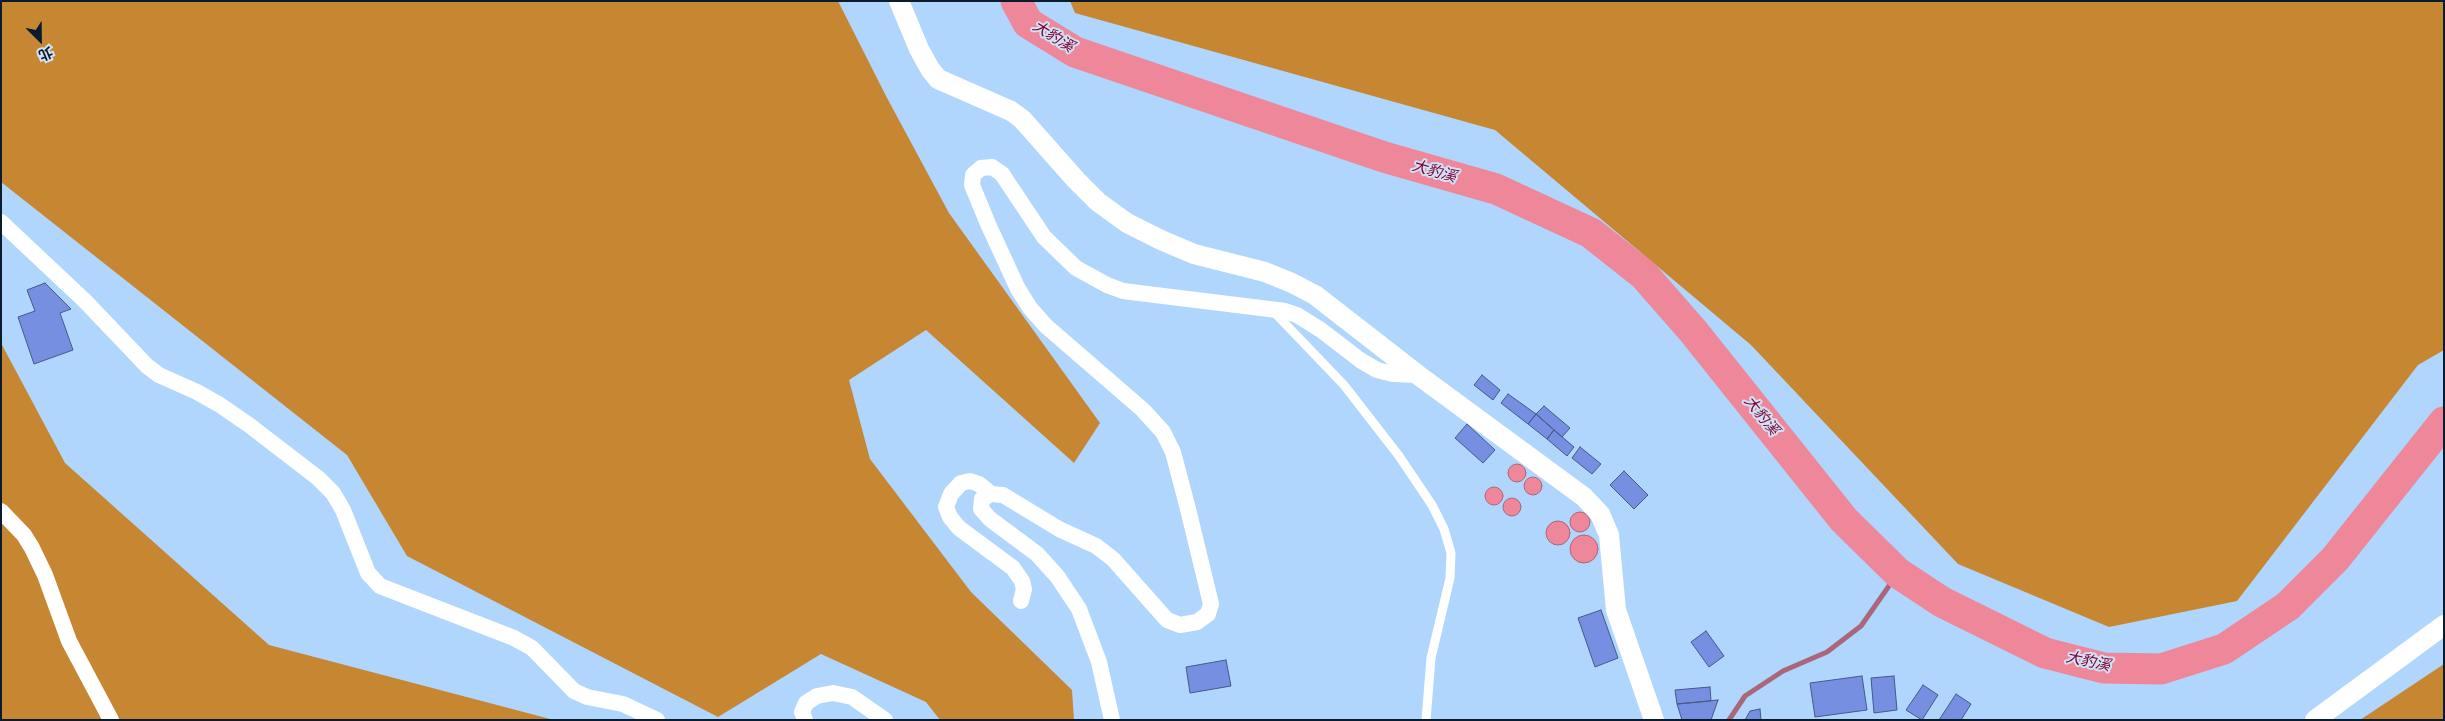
<!DOCTYPE html>
<html>
<head>
<meta charset="utf-8">
<style>
  body { margin:0 }
  #map { position:relative; width:2445px; height:721px; overflow:hidden; background:#b0d6fd; font-family:"DM Sans","Noto Sans TC",sans-serif }
  canvas { display:block }
  .frame { position:absolute; inset:0; border:2px solid #091b2d; pointer-events:none }
  .north { position:absolute; left:15px; top:15px; width:50px; height:50px; -webkit-text-stroke:4px #cee1f5; paint-order:stroke; rotate:157deg; font-size:14px; font-weight:700; line-height:20px; text-align:center; color:#091b2d }
  .north::after { content:''; display:block; margin:auto; width:18px; height:22px; background:#091b2d; clip-path:polygon(50% 0,100% 100%,50% 72%,0 100%) }
</style>
</head>
<body>
<div id="map">
<canvas width="2445" height="721"></canvas>
<div class="frame"></div>
<div class="north">北</div>
</div>
<script>
const c = document.querySelector('canvas').getContext('2d');
c.lineJoin = 'round';
function fill(path, color) {
  c.fillStyle = color;
  c.fill(path, 'evenodd');
}
function toPath(rows) {
  const path = new Path2D();
  for (const r of rows) {
    if (r.length === 3) {
      path.moveTo(r[0] + r[2], r[1]);
      path.arc(r[0], r[1], r[2], 0, 2 * Math.PI);
      continue;
    }
    path.moveTo(r[0], r[1]);
    for (let i = 2; i < r.length; i += 2) path.lineTo(r[i], r[i + 1]);
  }
  return path;
}
function strokePath(path, color, width, dash) {
  c.strokeStyle = color;
  c.lineWidth = width;
  c.lineCap = dash ? 'butt' : 'round';
  c.setLineDash(dash || []);
  c.stroke(path);
}
function label(font, color, halo, rows, align = 'center') {
  c.font = font + ' "DM Sans","Noto Sans TC",sans-serif';
  c.lineWidth = 4;
  c.setLineDash([]);
  c.textBaseline = 'middle';
  c.strokeStyle = halo;
  c.fillStyle = color;
  for (const [text, x, y, turn = 0] of rows) {
    c.save();
    c.translate(x, y);
    c.rotate((+turn || 0) * Math.PI / 180);
    c.textAlign = isNaN(turn) ? turn : align;
    if (halo) c.strokeText(text, 0, 0);
    c.fillText(text, 0, 0);
    c.restore();
  }
}
fill(toPath([
  [1,1,838,1,886,96,949,213,1100,423,1074,463,926,330,849,380,870,459,971,592,1072,690,1074,720,940,720,926,702,821,654,718,717,407,556,347,455,1,182],
  [1070,1,2444,1,2444,350,2418,365,2237,601,2109,627,1958,564,1751,345,1495,130,1075,13],
  [1,343,65,463,269,645,554,720,1,720],
  [2444,664,2444,720,2360,720]
]), '#c68632');
const water = toPath([
  [1517,473,9],
  [1533,486,9],
  [1494,496,9],
  [1512,507,9],
  [1580,522,10],
  [1558,533,12],
  [1584,549,14]
]);
fill(water, '#ed8799');
strokePath(water, '#a96779', 1);
strokePath(toPath([
  [1729,720,1745,696,1783,671,1827,652,1861,626,1898,573]
]), '#a96779', 5);
strokePath(toPath([
  [1016,1,1028,23,1075,52,1384,157,1496,189,1591,233,1644,275,1693,331,1844,520,1898,573,1942,602,2045,653,2104,668,2161,669,2224,649,2288,606,2335,559,2444,422]
]), '#ed8799', 31);
const building = toPath([
  [45,283,71,309,60,313,73,350,34,364,18,317,35,311,27,290,45,283],
  [1482,375,1500,390,1493,400,1474,385,1482,375],
  [1508,394,1536,414,1528,424,1501,403,1508,394],
  [1544,406,1570,428,1562,437,1536,414,1544,406],
  [1536,414,1554,430,1547,439,1528,424,1536,414],
  [1467,424,1495,450,1483,463,1455,438,1467,424],
  [1554,430,1574,447,1567,456,1547,439,1554,430],
  [1580,447,1601,464,1592,474,1572,458,1580,447],
  [1624,471,1648,495,1634,509,1610,485,1624,471],
  [1601,610,1618,658,1595,667,1578,618,1601,610],
  [1706,631,1724,656,1709,667,1691,642,1706,631],
  [1226,660,1231,686,1190,693,1186,667,1226,660],
  [1862,676,1867,710,1815,717,1810,683,1862,676],
  [1894,676,1897,710,1874,713,1871,678,1894,676],
  [1923,685,1938,695,1922,720,1906,710,1923,685],
  [1710,687,1711,701,1677,704,1675,690,1710,687],
  [1956,694,1971,704,1961,720,1939,720,1956,694],
  [1718,700,1711,720,1682,720,1677,704,1718,700],
  [1760,709,1761,720,1745,720,1750,711,1760,709]
]);
fill(building, '#768fe1');
strokePath(building, '#475789', 1);
strokePath(toPath([
  [1272,310,1344,385,1399,456,1432,505,1444,529,1451,553,1450,578,1431,658,1426,720]
]), '#fff', 9);
strokePath(toPath([
  [1,222,85,301,147,366,159,375,197,392,220,405,249,425,318,478,333,493,343,510,368,573,380,586,514,638,532,648,574,691,587,697,623,704,657,720],
  [991,494,979,484,970,481,961,483,951,494,946,507,950,517,959,528,1013,568,1022,581,1024,589,1021,601],
  [1,511,24,535,32,548,45,575,69,641,111,720],
  [805,720,802,712,806,703,817,696,833,693,852,697,885,720],
  [1112,720,1099,662,1079,609,1057,576,1037,554,990,519,981,509,982,499,991,494,1003,495,1059,529,1096,546,1113,559,1167,620,1180,625,1197,622,1208,614,1211,604,1188,509,1173,452,1163,432,1143,410,1046,326,1030,308,1018,289,988,224,972,185,973,175,981,168,992,167,1002,174,1044,237,1076,268,1107,285,1123,291,1285,311,1297,315,1321,330,1360,360,1377,370,1393,374,1418,375]
]), '#fff', 16);
strokePath(toPath([
  [899,1,919,49,930,69,938,79,1011,111,1022,119,1076,180,1098,202,1127,223,1161,240,1194,254,1265,272,1292,283,1315,295,1418,375,1584,497,1600,514,1609,535,1616,610,1654,720],
  [2315,720,2444,625]
]), '#fff', 20);
label('italic 15px', '#800031', '#cee1f5', [
  ["大豹溪",1053,37,32],
  ["大豹溪",1434,172,16],
  ["大豹溪",1761,416,51],
  ["大豹溪",2088,662,12]
]);
</script>
</body>
</html>
